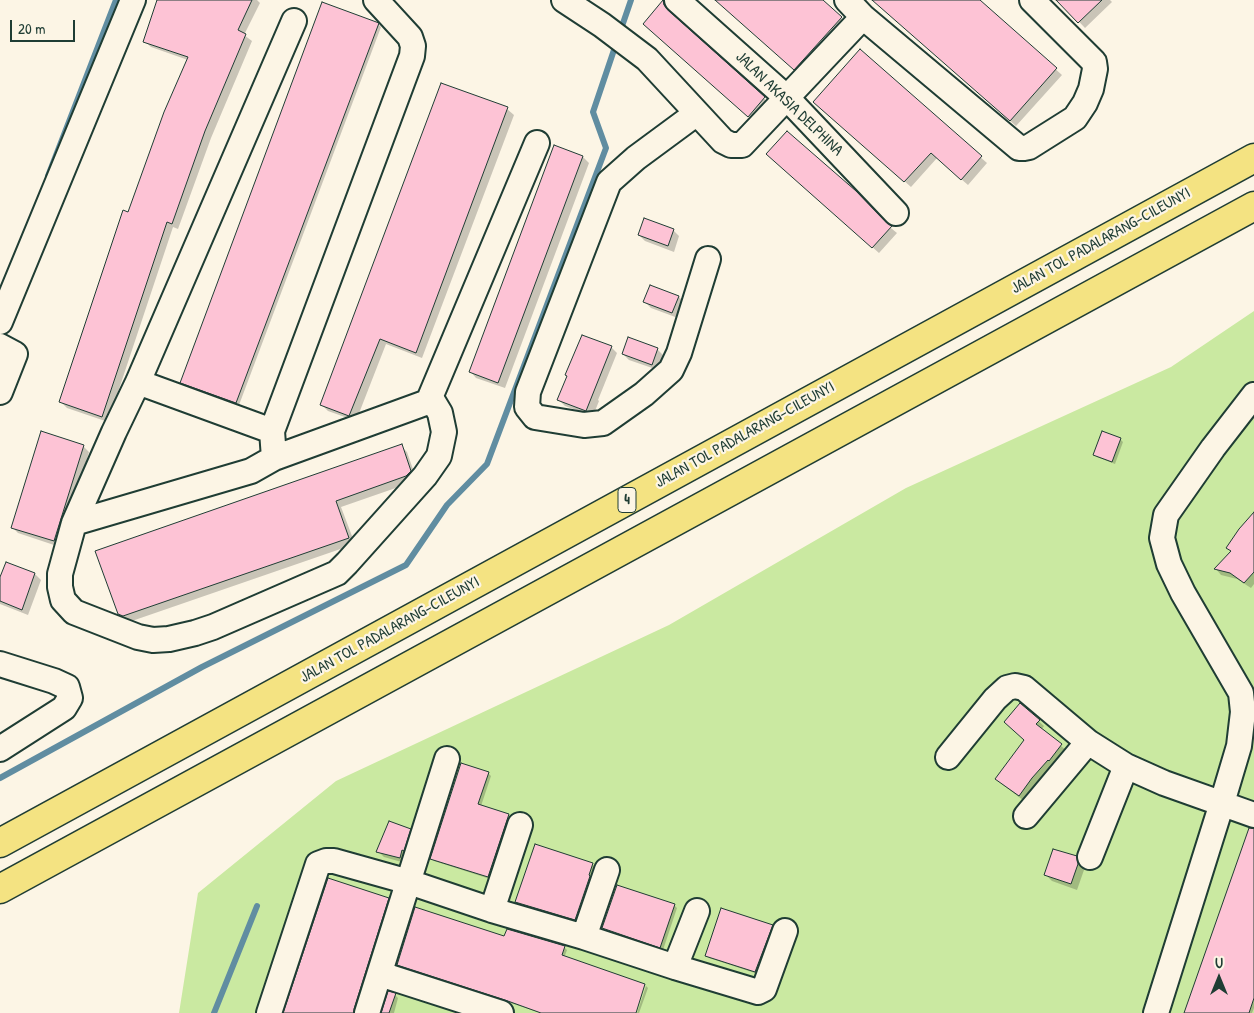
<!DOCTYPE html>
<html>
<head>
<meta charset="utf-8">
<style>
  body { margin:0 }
  #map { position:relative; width:1254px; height:1013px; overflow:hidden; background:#fcf5e5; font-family:"Patrick Hand",sans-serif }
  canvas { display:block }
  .north { position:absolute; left:1194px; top:953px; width:50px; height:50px; -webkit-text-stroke:4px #fcf5e5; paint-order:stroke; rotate:0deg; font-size:14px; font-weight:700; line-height:20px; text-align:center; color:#1f3d34 }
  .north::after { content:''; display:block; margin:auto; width:18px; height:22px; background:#1f3d34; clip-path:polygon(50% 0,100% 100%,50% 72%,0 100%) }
  .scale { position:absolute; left:10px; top:20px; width:65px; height:22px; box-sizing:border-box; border:2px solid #1f3d34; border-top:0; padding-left:6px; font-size:15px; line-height:18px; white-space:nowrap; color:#1f3d34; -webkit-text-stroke:4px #fcf5e5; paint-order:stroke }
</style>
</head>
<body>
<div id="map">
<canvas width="1254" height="1013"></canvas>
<div class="north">U</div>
<div class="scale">20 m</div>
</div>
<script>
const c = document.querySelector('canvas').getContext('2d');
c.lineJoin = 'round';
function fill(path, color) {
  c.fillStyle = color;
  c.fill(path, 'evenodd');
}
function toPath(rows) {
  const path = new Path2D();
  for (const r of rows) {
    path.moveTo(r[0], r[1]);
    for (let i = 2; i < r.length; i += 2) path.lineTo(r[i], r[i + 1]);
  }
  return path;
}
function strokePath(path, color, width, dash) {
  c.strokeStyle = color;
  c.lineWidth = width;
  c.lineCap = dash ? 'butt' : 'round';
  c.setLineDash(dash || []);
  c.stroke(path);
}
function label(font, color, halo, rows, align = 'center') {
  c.font = font + ' "Patrick Hand",sans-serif';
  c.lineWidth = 4.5;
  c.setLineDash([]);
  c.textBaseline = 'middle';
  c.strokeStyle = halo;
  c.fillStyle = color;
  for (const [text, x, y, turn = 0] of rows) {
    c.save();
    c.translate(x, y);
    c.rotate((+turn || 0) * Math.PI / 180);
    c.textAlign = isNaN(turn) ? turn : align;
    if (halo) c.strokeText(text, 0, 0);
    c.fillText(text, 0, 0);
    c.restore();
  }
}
fill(toPath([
  [1254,311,1254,1013,179,1013,198,893,336,781,669,625,906,488,1171,367]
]), '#cae9a1');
fill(toPath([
  [158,0,257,0,260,3,244,35,252,41,211,138,178,229,173,227,108,422,67,408,61,402,129,213,188,60,151,47,144,41],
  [716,0,821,0,847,24,801,75],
  [873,0,978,0,1062,75,1016,126],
  [1072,0,1110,0,1112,2,1085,28,1065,7],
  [664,2,669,7,670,12,672,16,770,104,755,122,644,24],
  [378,24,381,27,239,405,184,385,181,382],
  [860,51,987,163,968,185,937,158,911,187,821,108],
  [442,85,507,109,514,115,422,358,386,344,356,421,328,411,322,405],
  [554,147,583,157,589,163,505,388,476,378,470,371],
  [774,160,886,224,897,233,879,253],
  [673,230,679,236,674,252,645,241,639,235],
  [651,287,679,297,685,303,678,318,651,308,645,302],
  [611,347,617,353,598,400,599,401,593,416,565,406,559,400],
  [657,349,663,355,658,370,629,360,623,354],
  [1120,439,1123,442,1115,464,1097,457,1094,454],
  [83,446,89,452,60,547,18,533,12,527],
  [401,446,407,452,416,478,413,482,341,507,355,544,129,622,125,620,119,614],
  [1254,514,1254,584,1251,588,1237,579,1221,575,1216,569,1232,552,1228,548],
  [35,574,41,580,28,615,0,604,0,581],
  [1021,705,1044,726,1041,730,1066,750,1055,765,1054,764,1037,784,1024,801,1002,784,996,779,1025,740],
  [488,773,491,776,481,806,508,815,511,818,490,879,434,861,431,858],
  [410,830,416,836,405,863,384,857,378,851],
  [1254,848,1254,1008,1252,1013,1185,1013],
  [1076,857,1082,864,1084,870,1077,890,1052,881,1046,875],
  [592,864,595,867,591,878,592,880,578,922,519,905,517,902],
  [388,899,392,902,357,1013,285,1013],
  [674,905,677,908,663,950,606,931,603,928],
  [772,926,775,929,758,974,709,958,706,956],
  [505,938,564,947,567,950,564,958,634,1013,541,1013,401,967,398,965],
  [646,986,648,988,639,1013,637,1013],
  [395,995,398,998,394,1013,383,1013]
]), '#0003');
strokePath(toPath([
  [620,32,631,0],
  [48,176,116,0],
  [0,778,202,667,406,565,447,505,487,464,606,148,593,112,617,41],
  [214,1013,257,906]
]), '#608da1', 6);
const building = toPath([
  [157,0,252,0,238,30,246,34,205,131,172,224,167,222,102,417,59,402,123,210,128,212,164,112,188,57,143,42,157,0],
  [663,0,664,5,668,10,765,97,748,117,643,24,663,0],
  [715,0,823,0,842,17,794,70,715,0],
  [872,0,980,0,1057,68,1010,121,872,0],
  [1056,0,1102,0,1078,23,1056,0],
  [322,2,379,23,236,403,180,383,322,2],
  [860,49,982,156,961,180,931,153,904,182,813,102,860,49],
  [441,83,508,107,416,353,380,339,349,416,320,405,441,83],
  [787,131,856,191,886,222,892,226,872,248,766,154,787,131],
  [554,145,583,156,498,383,469,372,554,145],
  [644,218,674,229,668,246,638,235,644,218],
  [650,285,679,296,672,313,643,302,650,285],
  [582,335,612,346,586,411,557,400,567,376,565,375,582,335],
  [628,337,658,348,652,365,622,354,628,337],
  [41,431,84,445,54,541,11,528,41,431],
  [1102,431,1121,438,1112,462,1093,455,1102,431],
  [402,444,411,471,406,476,336,501,349,538,123,616,118,614,95,551,402,444],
  [1254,512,1254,572,1244,583,1230,573,1214,569,1231,551,1226,548,1239,529,1254,512],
  [6,562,35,573,22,610,0,601,0,577,6,562],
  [1020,703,1040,720,1036,724,1062,744,1049,761,1048,760,1032,778,1019,796,995,779,1024,740,1004,722,1020,703],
  [461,763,489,772,478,804,509,814,488,877,430,859,461,763],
  [389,821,411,829,404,851,402,850,400,858,376,852,389,821],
  [1249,828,1254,828,1254,998,1249,1013,1184,1013,1249,828],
  [535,844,593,863,589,875,590,876,575,920,515,902,535,844],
  [1053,849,1077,856,1078,864,1071,884,1044,875,1053,849],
  [328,878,389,898,354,1009,354,1013,283,1013,328,878],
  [617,885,675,904,660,948,602,928,617,885],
  [415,907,504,936,507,929,565,946,562,955,645,984,636,1013,541,1013,505,1000,397,965,415,907],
  [721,908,773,925,755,972,705,956,721,908],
  [388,991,396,993,389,1013,381,1013,388,991]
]);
fill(building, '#fdc3d5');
strokePath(building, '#1f3d34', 1);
const minor = toPath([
  [564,0,602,25,647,59,723,141,731,145,742,145,863,17,1019,148,1024,148,1029,147,1075,118,1085,103,1091,89,1095,69,1094,62,1032,0],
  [677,0,787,98,896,213],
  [847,0,863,17],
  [294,21,138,382,114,432,74,523,60,574,60,587,63,600,74,612,138,637,153,640,169,639,195,633,213,627,337,573,347,563,425,476,439,456,444,432,440,413,431,398],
  [697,113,636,158,609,182,528,392,527,407,535,417,584,425,603,423,644,394,671,370,679,353,708,259],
  [0,322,133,0],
  [0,346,15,354,0,392],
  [138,382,272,431],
  [274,458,425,403,429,400,537,143],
  [74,523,251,471,274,458,272,431,412,56,413,46,410,37,376,0],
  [0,664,54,681,67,687,70,698,64,708,0,749],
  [948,757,995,699,1007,688,1015,686,1024,688,1088,742,1126,766,1164,783,1254,815],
  [1026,816,1088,742],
  [1090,857,1126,766],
  [492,910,520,825],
  [584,937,607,870],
  [675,967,697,911],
  [380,974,501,1013],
  [269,1013,318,864,326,861,334,861,409,882,492,910,584,937,675,967,758,992,764,989,785,931],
  [367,1013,447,759],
  [1156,1013,1222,803,1239,746,1243,712,1241,693,1183,593,1169,564,1162,538,1166,515,1213,448,1254,395]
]);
const motorway = toPath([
  [0,843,1254,158],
  [0,889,1254,206]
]);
strokePath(minor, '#1f3d34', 28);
strokePath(motorway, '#1f3d34', 31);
strokePath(minor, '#fcf5e5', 24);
strokePath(motorway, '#f4e382', 28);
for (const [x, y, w] of [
  [627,500,18]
]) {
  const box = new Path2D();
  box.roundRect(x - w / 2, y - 12.5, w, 25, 4);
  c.fillStyle = '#fcf5e5';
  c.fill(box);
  strokePath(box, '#1f3d34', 1);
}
label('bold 15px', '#1f3d34', null, [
  ["4",627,500]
]);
label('16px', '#1f3d34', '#fcf5e5', [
  ["JALAN AKASIA DELPHINA",789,104,44],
  ["JALAN TOL PADALARANG–CILEUNYI",1101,241,-29],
  ["JALAN TOL PADALARANG–CILEUNYI",745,435,-29],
  ["JALAN TOL PADALARANG–CILEUNYI",390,630,-29]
]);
</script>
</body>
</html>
